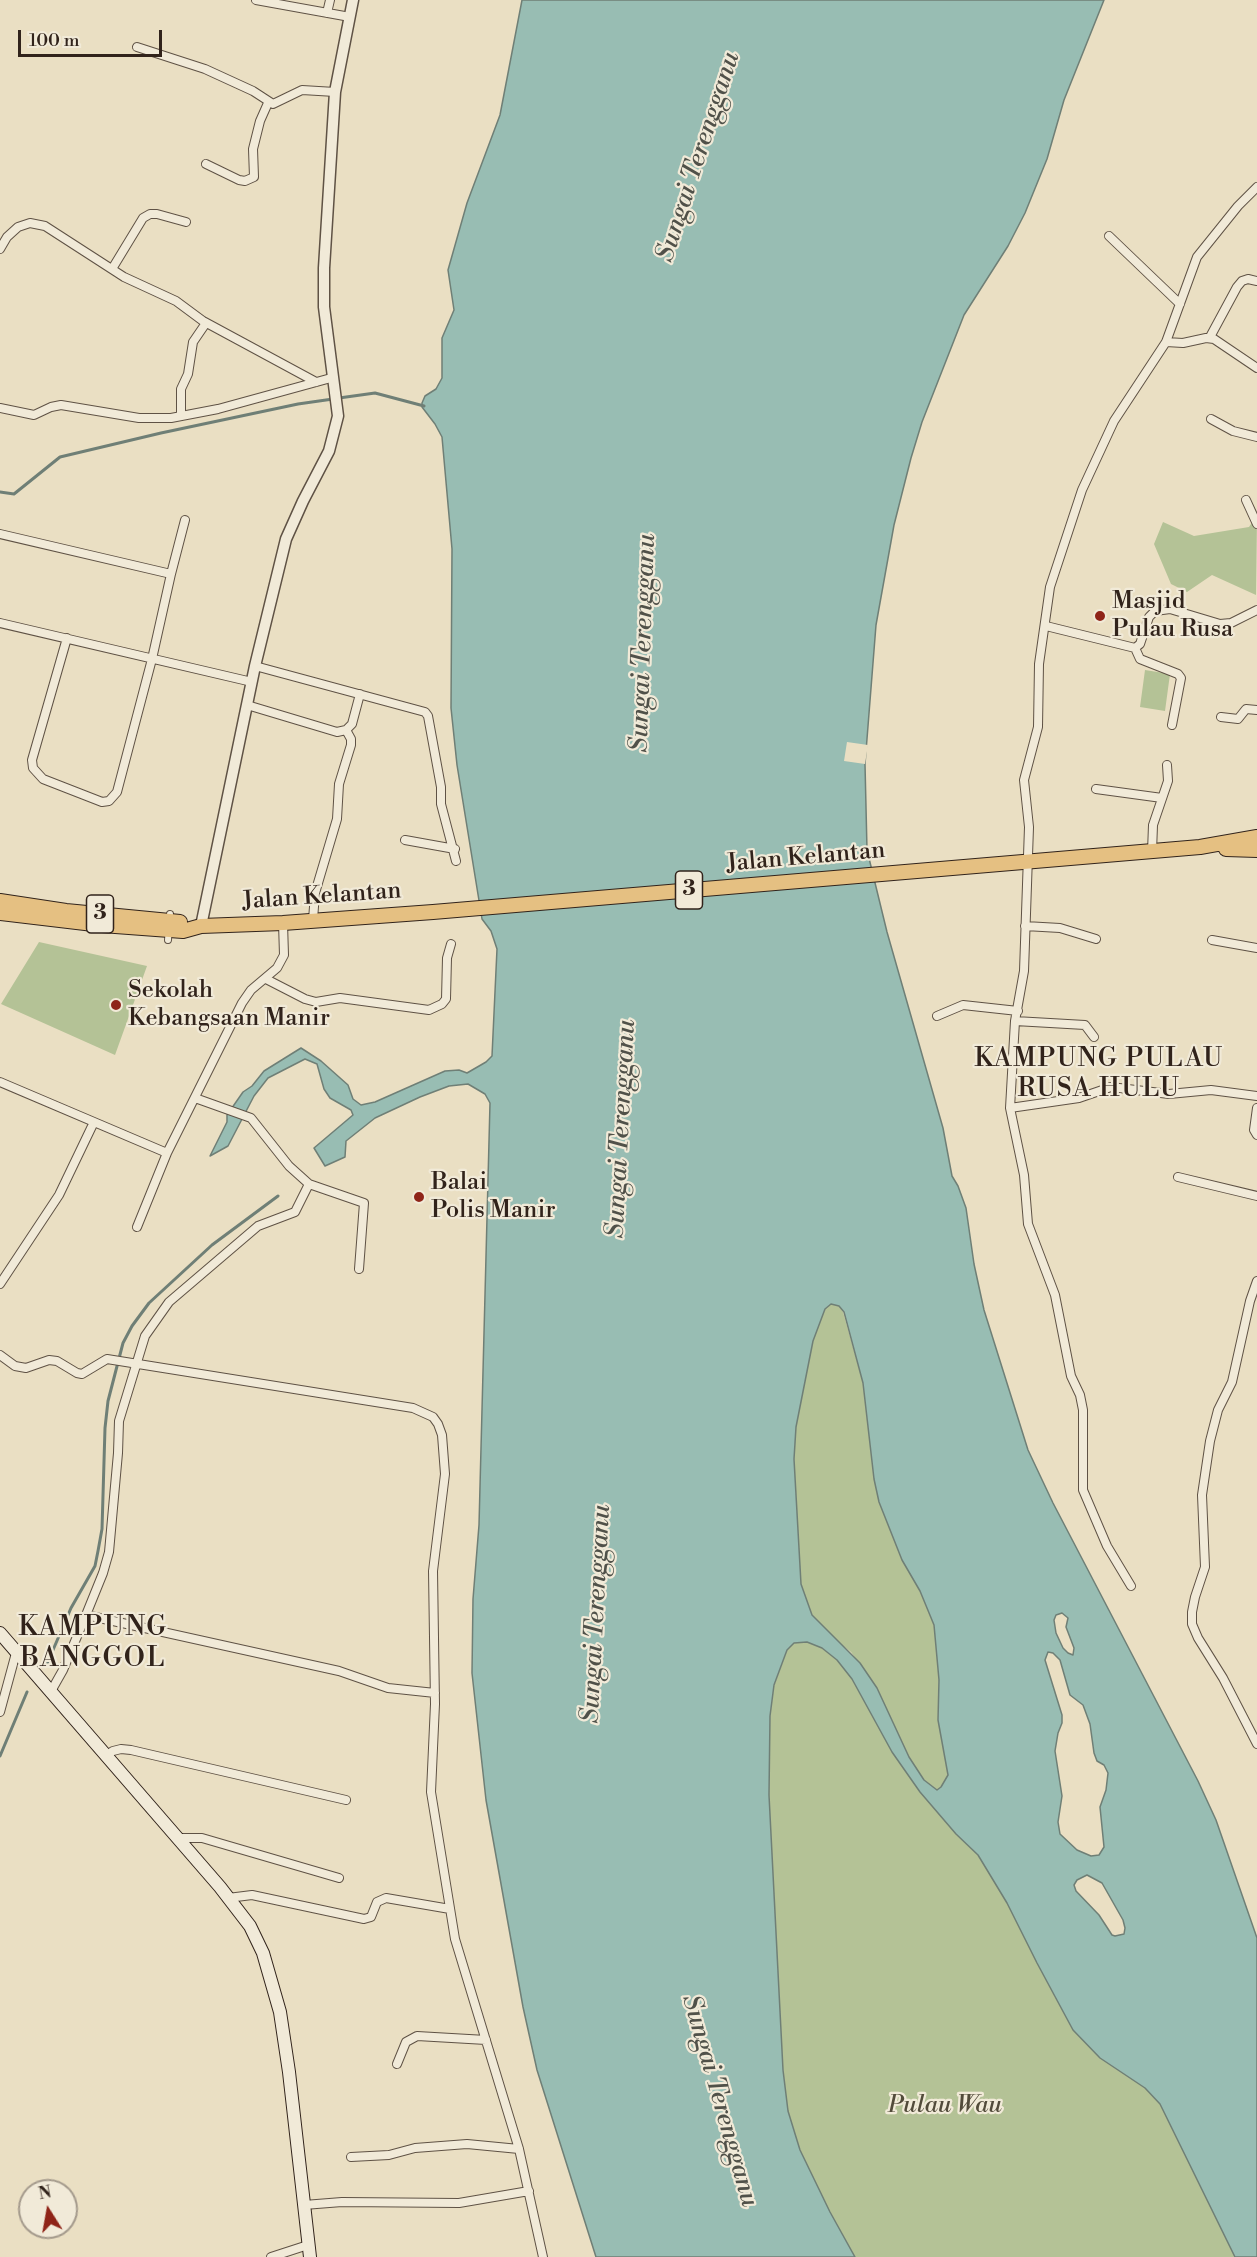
<!DOCTYPE html>
<html>
<head>
<meta charset="utf-8">
<style>
  body { margin:0 }
  #map { position:relative; width:1257px; height:2257px; overflow:hidden; background:#eadfc3; font-family:"Libre Bodoni",serif }
  canvas { display:block }
  .north { position:absolute; left:18px; top:2179px; width:60px; height:60px; box-sizing:border-box; background:#f1ead8; border:2px solid #a49a8c; border-radius:50%; rotate:349deg; font-size:16px; font-weight:700; line-height:24px; text-align:center; color:#31231b }
  .north::after { content:''; display:block; margin:auto; width:21px; height:27px; background:#8f2418; clip-path:polygon(50% 0,100% 100%,50% 72%,0 100%) }
  .scale { position:absolute; left:18px; top:30px; width:144px; height:27px; box-sizing:border-box; border:3px solid #31231b; border-top:0; padding-left:8px; font-size:18px; line-height:21px; white-space:nowrap; color:#31231b; -webkit-text-stroke:4px #f1ead8; paint-order:stroke }
</style>
</head>
<body>
<div id="map">
<canvas width="1257" height="2257"></canvas>
<div class="north">N</div>
<div class="scale">100 m</div>
</div>
<script>
const c = document.querySelector('canvas').getContext('2d');
c.lineJoin = 'round';
function fill(path, color) {
  c.fillStyle = color;
  c.fill(path, 'evenodd');
}
function toPath(rows) {
  const path = new Path2D();
  for (const r of rows) {
    path.moveTo(r[0], r[1]);
    for (let i = 2; i < r.length; i += 2) path.lineTo(r[i], r[i + 1]);
  }
  return path;
}
function strokePath(path, color, width, dash) {
  c.strokeStyle = color;
  c.lineWidth = width;
  c.lineCap = dash ? 'butt' : 'round';
  c.setLineDash(dash || []);
  c.stroke(path);
}
function label(font, color, halo, rows, align = 'center') {
  c.font = font + ' "Libre Bodoni",serif';
  c.lineWidth = 4.5;
  c.setLineDash([]);
  c.textBaseline = 'middle';
  c.strokeStyle = halo;
  c.fillStyle = color;
  for (const [text, x, y, turn = 0] of rows) {
    c.save();
    c.translate(x, y);
    c.rotate((+turn || 0) * Math.PI / 180);
    c.textAlign = isNaN(turn) ? turn : align;
    if (halo) c.strokeText(text, 0, 0);
    c.fillText(text, 0, 0);
    c.restore();
  }
}
fill(toPath([
  [1257,515,1256,595,1212,575,1187,592,1171,584,1154,544,1163,522,1194,536,1249,527],
  [1145,670,1170,674,1165,711,1140,707],
  [39,942,147,966,115,1055,1,1004],
  [831,1304,839,1306,843,1312,863,1383,874,1479,879,1502,902,1560,920,1591,934,1625,939,1680,938,1720,948,1775,941,1788,937,1790,924,1780,909,1757,877,1688,851,1652,837,1641,812,1615,801,1584,794,1459,796,1427,813,1341,825,1309],
  [807,1642,822,1648,837,1660,852,1679,892,1752,956,1834,978,1855,1007,1903,1037,1963,1073,2030,1123,2073,1145,2088,1160,2104,1235,2257,855,2257,830,2212,800,2150,788,2111,783,2070,769,1795,770,1716,774,1686,787,1650,794,1643]
]), '#b4c296');
const water = toPath([
  [522,0,1104,0,1064,100,1047,159,1025,213,1008,246,964,315,922,422,911,458,894,525,876,625,865,764,867,850,887,932,943,1128,952,1176,958,1186,966,1208,974,1264,984,1310,1028,1450,1053,1503,1198,1781,1216,1820,1257,1938,1257,2257,1235,2257,1160,2104,1145,2088,1100,2058,1073,2030,1037,1963,1007,1903,978,1855,956,1834,920,1792,892,1752,852,1679,837,1660,822,1648,807,1642,794,1643,787,1650,774,1685,770,1716,769,1795,783,2070,788,2111,800,2150,830,2212,855,2257,596,2257,537,2070,523,2007,486,1800,472,1673,473,1599,479,1525,490,1103,485,1094,468,1084,449,1086,420,1097,375,1118,346,1141,345,1157,325,1166,314,1148,353,1115,351,1110,330,1098,324,1089,317,1064,305,1059,268,1078,254,1096,228,1146,210,1156,227,1122,227,1115,243,1092,252,1086,264,1071,301,1048,321,1061,348,1085,353,1099,361,1105,375,1102,445,1071,459,1070,467,1073,486,1062,492,1056,497,949,491,931,482,919,457,765,451,708,452,549,442,437,435,424,422,407,422,403,425,396,436,389,442,378,442,338,454,310,448,270,467,203,500,115,522,0],
  [831,1304,839,1306,844,1312,863,1383,874,1479,879,1502,902,1560,920,1591,934,1625,939,1680,938,1720,948,1775,941,1787,937,1790,924,1780,909,1757,877,1688,860,1663,812,1615,801,1584,794,1459,796,1427,813,1341,825,1309,831,1304],
  [1062,1613,1068,1618,1066,1627,1074,1648,1073,1655,1068,1653,1063,1648,1056,1633,1054,1620,1056,1615,1062,1613],
  [1048,1652,1053,1653,1060,1660,1070,1695,1083,1705,1090,1724,1094,1753,1097,1761,1104,1765,1108,1773,1106,1790,1100,1807,1104,1847,1099,1855,1091,1856,1077,1850,1060,1834,1058,1822,1062,1796,1055,1751,1058,1733,1062,1723,1062,1715,1045,1660,1048,1652],
  [1087,1875,1102,1883,1123,1920,1125,1928,1124,1934,1115,1936,1112,1935,1099,1915,1076,1891,1074,1885,1077,1880,1087,1875]
]);
fill(water, '#98bdb3');
strokePath(water, '#6f7f76', 1.5);
fill(toPath([
  [847,742,868,745,865,764,844,761]
]), '#eadfc3');
strokePath(toPath([
  [339,398,375,393,424,406],
  [0,492,14,494,60,457,161,433,298,404,333,399],
  [47,1664,71,1608,95,1566,98,1551,102,1529,105,1428,108,1401,123,1343,132,1326,149,1303,212,1245,278,1196],
  [0,1756,27,1692]
]), '#6f7f76', 3);
const pedestrian = toPath([
  [168,940,170,914]
]);
const minor = toPath([
  [256,0,350,17],
  [327,13,330,0],
  [137,47,205,69,253,91,273,104,302,90,335,92],
  [206,164,239,180,245,181,254,177,253,149,260,121,268,103],
  [1109,236,1180,304],
  [0,249,7,237,18,227,30,223,45,226,124,277,176,301,203,321,316,382],
  [112,269,143,218,150,214,157,214,186,222],
  [1210,337,1237,287,1242,281,1248,279,1257,281],
  [1166,342,1183,343,1206,338,1214,339,1257,368],
  [0,408,34,415,51,407,61,405,139,418,171,418,218,409,331,378],
  [181,416,181,389,188,374,193,342,206,323],
  [1211,419,1233,431,1257,437],
  [1246,500,1257,524],
  [0,534,171,574,152,659,117,792,109,801,102,802,43,779,33,768,32,760,67,638],
  [171,574,185,520],
  [0,623,252,682],
  [1046,626,1135,648,1140,644,1149,617,1155,611,1170,609,1220,624,1231,623,1257,610],
  [1135,648,1140,659,1178,674,1181,678,1172,725],
  [255,666,425,712,428,716,441,787,441,804,456,861],
  [247,705,337,732,346,730,352,724,360,694],
  [1221,717,1238,719,1246,709,1257,710],
  [1096,789,1162,798],
  [405,840,455,849],
  [1152,852,1153,825,1168,781,1167,765],
  [313,920,315,893,337,819,339,784,351,745,351,739,346,730],
  [1025,926,1060,928,1096,939],
  [1212,940,1257,948],
  [266,979,305,999,316,1002,340,998,429,1010,442,1004,446,999,447,958,451,944],
  [937,1016,963,1005,1018,1011],
  [1015,1021,1085,1025,1094,1037],
  [0,1082,167,1153],
  [195,1098,251,1118,289,1166,309,1184,364,1203,359,1269],
  [1010,1108,1079,1098,1111,1087,1169,1094,1211,1090,1257,1096],
  [1257,1108,1254,1130,1257,1135],
  [1178,1177,1257,1196],
  [137,1227,167,1153,242,1003,251,990,277,968,284,955,283,923],
  [1257,1281,1250,1301,1232,1382,1218,1410,1210,1441,1202,1495,1205,1567,1195,1597,1192,1612,1192,1624,1198,1638,1223,1678,1257,1744],
  [0,1284,59,1195,94,1122],
  [0,1355,15,1366,26,1368,49,1360,57,1361,77,1373,82,1374,107,1359,413,1408,433,1417,438,1424,442,1435,445,1474,433,1571,435,1704,431,1792,455,1939,519,2149,543,2257],
  [1131,1586,1107,1546,1083,1490,1083,1410,1080,1395,1071,1376,1055,1295,1028,1224,1024,1175,1010,1108,1015,1021,1024,971,1029,827,1024,780,1038,727,1039,664,1050,587,1082,490,1114,421,1166,342,1197,257,1238,206,1257,187],
  [86,1615,339,1671,388,1688,435,1693],
  [50,1693,63,1670,86,1615,103,1573,109,1552,118,1453,119,1421,145,1336,169,1302,258,1226,295,1212,309,1184],
  [0,1712,16,1653],
  [105,1756,113,1751,121,1749,131,1750,346,1800],
  [178,1838,202,1838,339,1878],
  [228,1898,252,1895,364,1919,371,1917,377,1902,386,1898,450,1909],
  [397,2064,406,2042,417,2036,486,2040],
  [351,2157,389,2155,415,2148,467,2144,519,2149],
  [304,2205,342,2202,459,2203,529,2191],
  [271,2257,308,2245]
]);
const tertiary = toPath([
  [201,926,255,666,286,539,303,501,329,451,338,416,324,307,324,268,335,92,353,0]
]);
const secondary = toPath([
  [0,1633,220,1887,250,1926,263,1953,280,2012,289,2072,310,2257]
]);
const trunk = toPath([
  [1226,849,1257,850],
  [0,901,66,911,180,922],
  [0,913,102,925,183,931,201,926,283,923,433,912,1200,847,1257,837]
]);
strokePath(pedestrian, '#5f5245', 8);
strokePath(minor, '#5f5245', 10);
strokePath(tertiary, '#5f5245', 13);
strokePath(secondary, '#31231b', 14);
strokePath(trunk, '#31231b', 16);
strokePath(pedestrian, '#f1ead8', 6);
strokePath(minor, '#f1ead8', 8);
strokePath(tertiary, '#f1ead8', 10);
strokePath(secondary, '#f1ead8', 12);
strokePath(trunk, '#e5c082', 14);
for (const [x, y, r, color] of [
  [1100,616,6,"#8f2418"],
  [116,1005,6,"#8f2418"],
  [419,1197,6,"#8f2418"]
]) {
  const dot = new Path2D();
  dot.arc(x, y, r, 0, 2 * Math.PI);
  c.fillStyle = color;
  c.fill(dot);
  strokePath(dot, '#f1ead8', 2);
}
for (const [x, y, w] of [
  [689,890,27],
  [100,914,27]
]) {
  const box = new Path2D();
  box.roundRect(x - w / 2, y - 19, w, 38, 4.5);
  c.fillStyle = '#f1ead8';
  c.fill(box);
  strokePath(box, '#31231b', 1.5);
}
label('bold 22px', '#31231b', null, [
  ["3",689,890],
  ["3",100,914]
]);
label('24px', '#31231b', '#f1ead8', [
  ["Masjid",1112,602],
  ["Pulau Rusa",1112,630],
  ["Sekolah",128,991],
  ["Kebangsaan Manir",128,1019],
  ["Balai",431,1183],
  ["Polis Manir",431,1211]
], 'left');
label('24px', '#31231b', '#f1ead8', [
  ["Jalan Kelantan",806,858,-5],
  ["Jalan Kelantan",322,897,-4]
]);
label('italic 24px', '#524b3a', '#f1ead8', [
  ["Pulau Wau",945,2106]
]);
label('italic 26px', '#505149', '#f1ead8', [
  ["Sungai Terengganu",699,157,-72],
  ["Sungai Terengganu",644,643,-88],
  ["Sungai Terengganu",622,1129,-87],
  ["Sungai Terengganu",597,1614,-87],
  ["Sungai Terengganu",719,2101,74]
]);
c.letterSpacing = '1.5px';
label('26px', '#31231b', '#f1ead8', [
  ["KAMPUNG PULAU",1099,1060],
  ["RUSA HULU",1099,1090]
]);
c.letterSpacing = '0px';
c.letterSpacing = '1.5px';
label('27px', '#31231b', '#f1ead8', [
  ["KAMPUNG",93,1629],
  ["BANGGOL",93,1660]
]);
c.letterSpacing = '0px';
</script>
</body>
</html>
